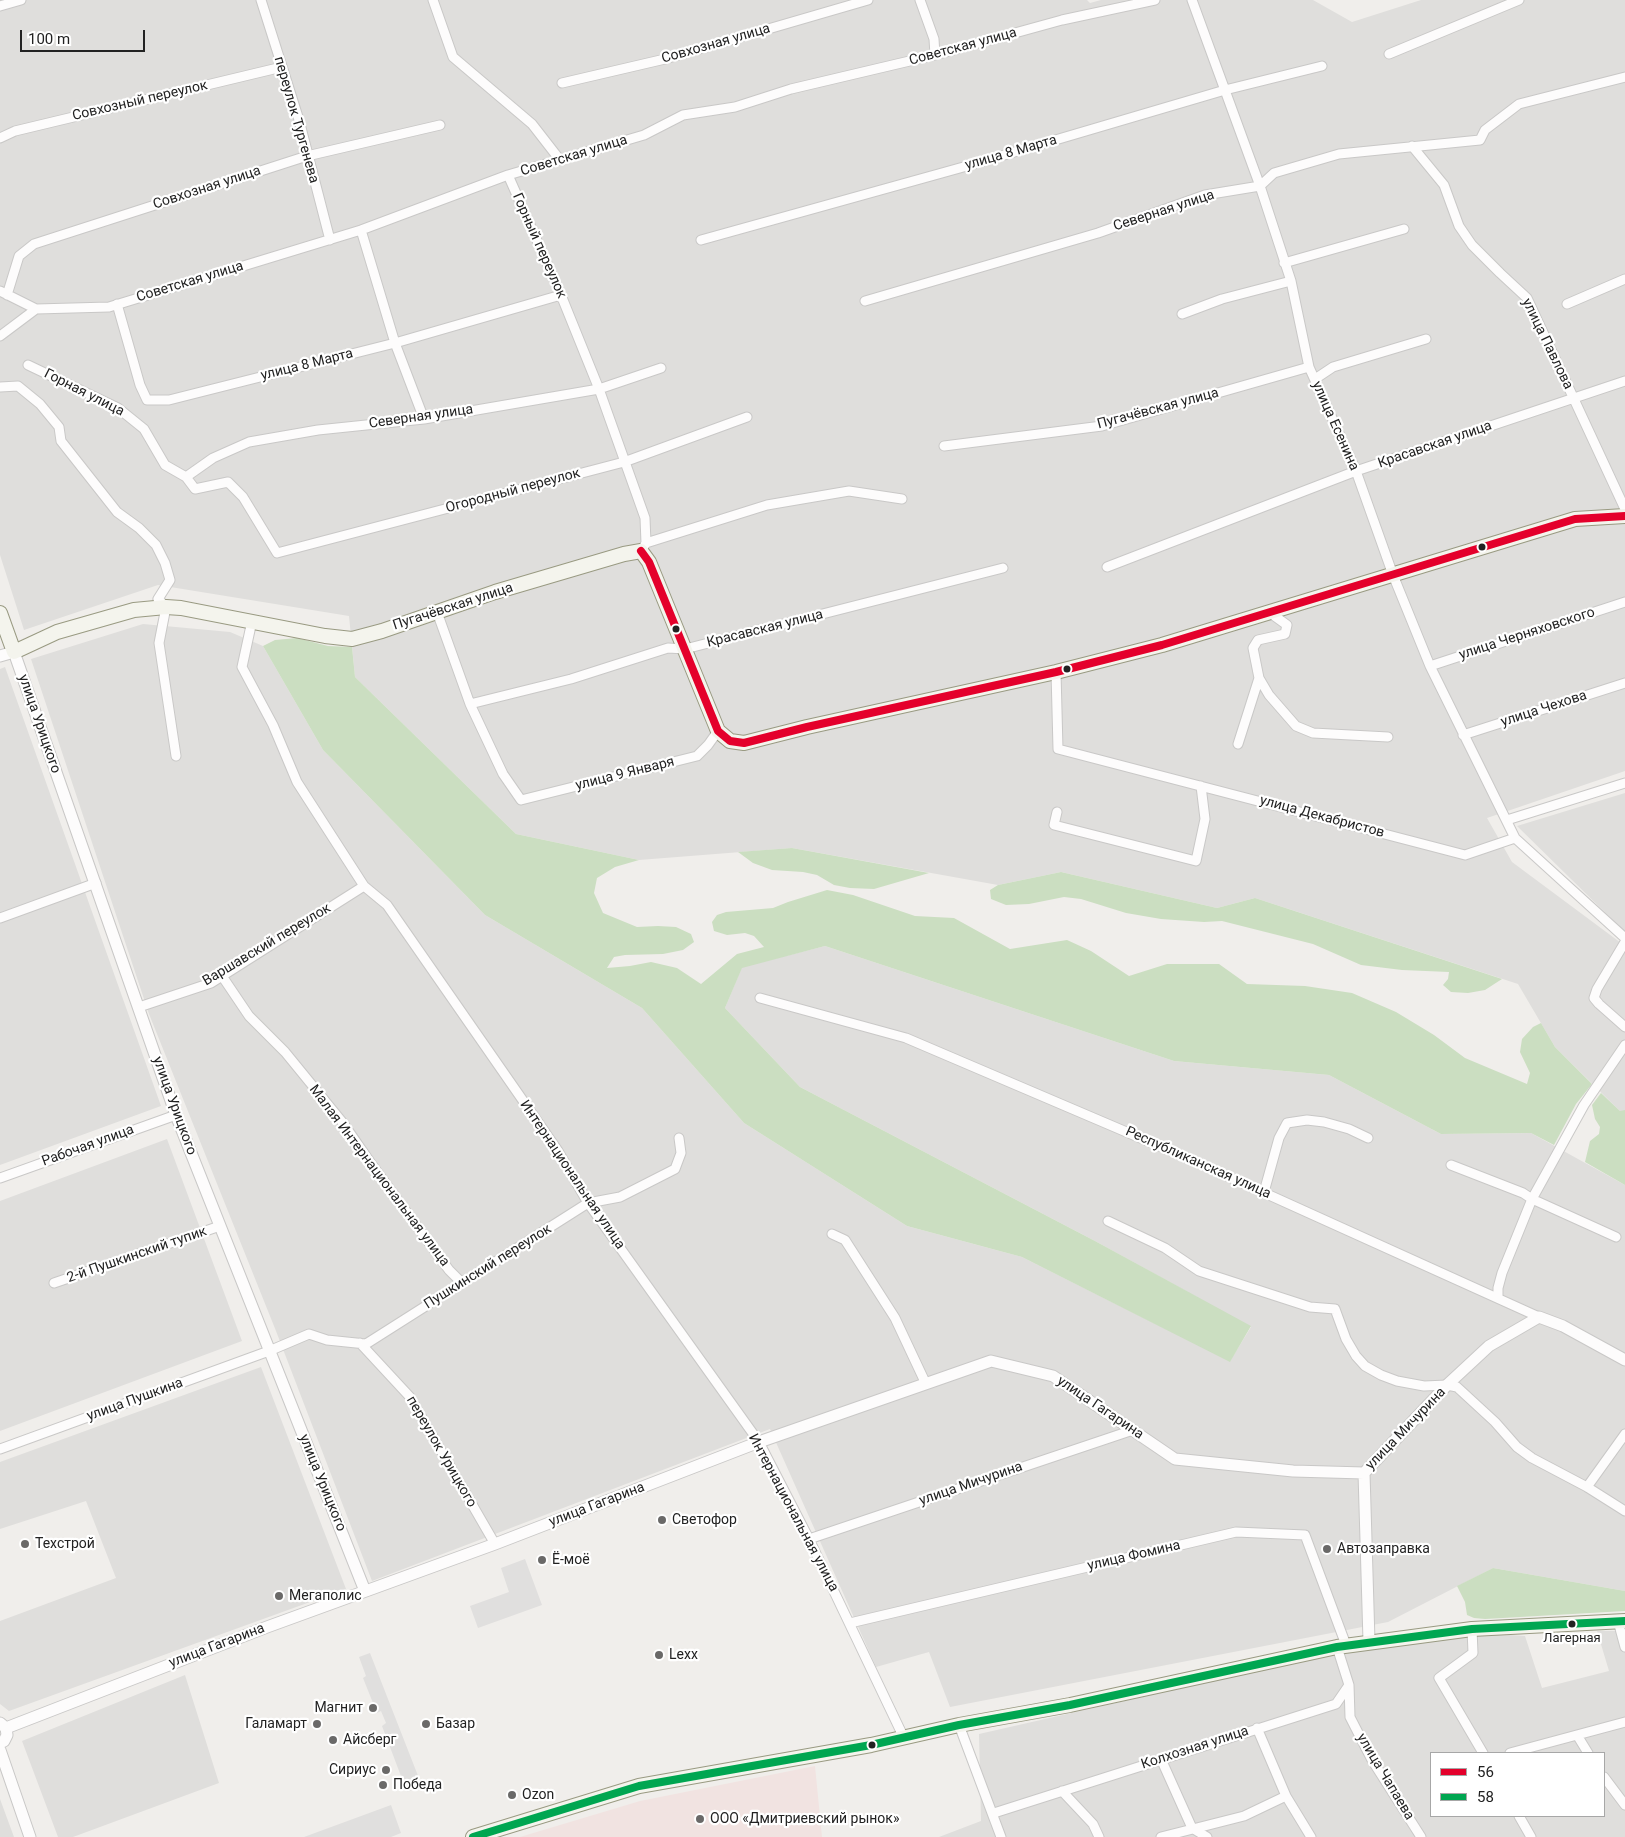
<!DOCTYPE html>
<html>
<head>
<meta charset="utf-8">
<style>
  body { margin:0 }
  #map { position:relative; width:1625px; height:1837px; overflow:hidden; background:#f0eeeb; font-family:Roboto,sans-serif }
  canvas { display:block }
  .legend { position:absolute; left:1430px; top:1752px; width:175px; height:65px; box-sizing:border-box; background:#fff; border:1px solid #a7a7a7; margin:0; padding:6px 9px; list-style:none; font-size:15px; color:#222 }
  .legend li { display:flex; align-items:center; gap:10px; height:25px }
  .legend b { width:25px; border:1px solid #a7a7a7 }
  .scale { position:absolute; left:20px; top:30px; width:125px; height:22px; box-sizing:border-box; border:2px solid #222; border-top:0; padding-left:6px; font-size:15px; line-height:18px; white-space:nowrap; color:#222; -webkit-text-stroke:4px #fff; paint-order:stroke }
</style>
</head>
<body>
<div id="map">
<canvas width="1625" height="1837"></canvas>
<ul class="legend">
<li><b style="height:6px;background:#e4002b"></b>56</li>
<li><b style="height:6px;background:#00a651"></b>58</li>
</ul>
<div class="scale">100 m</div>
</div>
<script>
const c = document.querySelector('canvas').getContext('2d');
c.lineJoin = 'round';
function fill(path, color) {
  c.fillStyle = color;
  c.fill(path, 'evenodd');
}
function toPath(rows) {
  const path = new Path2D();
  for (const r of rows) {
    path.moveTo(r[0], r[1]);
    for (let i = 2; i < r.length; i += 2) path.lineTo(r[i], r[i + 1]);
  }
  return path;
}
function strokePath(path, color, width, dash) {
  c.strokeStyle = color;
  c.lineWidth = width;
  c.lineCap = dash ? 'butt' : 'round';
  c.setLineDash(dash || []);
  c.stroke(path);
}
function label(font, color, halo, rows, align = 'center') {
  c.font = font + ' Roboto,sans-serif';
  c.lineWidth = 4.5;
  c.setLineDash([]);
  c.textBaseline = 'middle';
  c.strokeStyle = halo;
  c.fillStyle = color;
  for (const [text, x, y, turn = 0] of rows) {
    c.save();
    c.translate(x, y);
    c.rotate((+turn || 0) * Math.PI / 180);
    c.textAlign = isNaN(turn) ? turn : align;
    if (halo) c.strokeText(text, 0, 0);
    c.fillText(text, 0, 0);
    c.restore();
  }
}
fill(toPath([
  [0,0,1087,0,1090,3,1101,0,1313,0,1352,22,1421,0,1625,0,1625,771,1487,818,1512,862,1621,943,1625,937,1625,1116,1555,1047,1518,984,1255,898,1217,908,1061,872,998,885,792,848,639,860,516,834,355,677,349,616,158,585,24,630,0,555],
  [143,624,230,632,263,646,323,750,485,915,642,1008,744,1123,907,1226,1022,1257,1230,1361,1251,1327,1095,1241,800,1087,725,1008,742,967,825,946,1174,1061,1329,1075,1441,1134,1531,1133,1625,1185,1625,1591,1493,1568,1388,1622,950,1707,929,1652,876,1667,770,1429,372,1581,276,1331,149,1014,31,659],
  [5,667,161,1106,0,1165,0,669],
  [1625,793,1625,932,1517,826],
  [167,1139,242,1341,0,1431,0,1201],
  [261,1367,346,1589,9,1711,0,1704,0,1621,116,1578,86,1501,0,1529,0,1462],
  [1597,1631,1625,1631,1625,1837,939,1837,981,1821,979,1734,1327,1655,1480,1633,1525,1636,1542,1688,1609,1671],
  [1431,1753,1604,1753,1604,1816,1431,1816],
  [185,1675,219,1783,73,1837,58,1837,22,1741],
  [0,1799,14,1837,0,1837]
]), '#dfdedc');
fill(toPath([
  [815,1766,822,1837,520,1837,640,1801]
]), '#f1e3e1');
fill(toPath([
  [297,638,328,646,352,647,355,677,516,834,639,860,615,867,597,878,594,893,603,913,637,927,658,926,676,927,691,934,694,942,683,950,663,954,625,955,614,957,607,968,630,966,651,962,677,968,701,984,737,954,764,947,754,936,745,933,727,935,714,931,712,922,717,915,726,912,773,908,788,902,827,890,853,895,915,916,954,918,1010,949,1067,940,1091,951,1129,976,1167,964,1219,964,1247,984,1305,986,1352,993,1396,1012,1434,1035,1465,1058,1527,1084,1530,1073,1520,1052,1522,1039,1533,1027,1541,1023,1555,1047,1592,1084,1576,1104,1554,1145,1531,1133,1441,1134,1329,1075,1174,1061,825,946,742,968,725,1008,800,1087,1095,1241,1251,1326,1230,1362,1022,1257,907,1226,744,1123,642,1008,485,915,323,750,263,646,275,640],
  [792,848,929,873,874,889,850,888,834,885,817,875,803,872,772,870,753,863,738,852],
  [1061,872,1217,908,1255,898,1502,979,1485,990,1468,993,1451,992,1443,985,1448,979,1449,972,1402,970,1361,965,1313,944,1222,921,1204,922,1161,919,1126,913,1081,899,1064,897,1029,904,1006,905,991,899,990,890,998,885],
  [1601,1093,1620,1111,1625,1110,1625,1185,1585,1162,1590,1141,1599,1134,1600,1127,1595,1119,1592,1105],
  [1493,1568,1625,1591,1625,1611,1485,1619,1474,1618,1467,1615,1465,1602,1457,1586]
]), '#cbdec1');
fill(toPath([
  [525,1559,542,1605,478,1628,470,1606,509,1592,501,1568],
  [370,1653,422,1786,407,1792,382,1726,386,1723,381,1711,377,1713,363,1678,366,1676,359,1657],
  [391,1805,401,1833,391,1837,304,1837]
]), '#e0dfde');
const minor = toPath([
  [261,0,299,120,330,240],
  [433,0,453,57,532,124,560,160],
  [920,0,934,39,935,55],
  [1192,0,1260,186,1291,281,1309,367,1356,471,1393,575,1430,666,1515,838,1625,938],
  [0,6,21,0],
  [1389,54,1519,0],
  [562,83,665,59,868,0],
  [0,138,15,131,282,67],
  [1412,146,1444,185,1459,226,1472,245,1500,273,1527,298,1625,509],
  [508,175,561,295,599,389,645,518,646,543],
  [361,230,395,343,424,419],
  [701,240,967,166,1225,90,1322,66],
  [1284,263,1404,229],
  [0,291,36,309,109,307,361,230,508,175,644,135,683,115,735,107,791,89,935,55,1062,20,1155,0],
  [7,295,19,256,34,244,307,156,440,125],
  [865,301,1098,233,1205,195,1260,186,1274,173,1339,154,1480,140,1485,130,1519,104,1625,77],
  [117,304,140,385,147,400,169,400,395,343,561,295],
  [1567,304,1625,279],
  [1182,314,1222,299,1291,281],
  [0,336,36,309],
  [28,365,118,408,144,429,165,465,186,477,195,489,228,482,243,497,277,553,624,462,747,417],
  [1315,379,1333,367,1426,339],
  [0,387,18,386,40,404,59,427,61,441,117,512,139,528,156,545,165,563,170,580,158,599,166,607,159,643,176,756],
  [944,446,1102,426,1309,367],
  [186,477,213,458,249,442,318,430,424,419,599,389,661,368],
  [643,548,646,543,767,505,849,491,902,499],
  [1107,567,1356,471,1625,381],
  [437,612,470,704,503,774,521,800,697,756,708,745,718,731],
  [1269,612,1287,625,1285,634,1258,640,1253,648,1259,678,1269,695,1296,726,1313,733,1388,737],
  [252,621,242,667,273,725,297,782,364,886,387,905,558,1151,588,1203,759,1442,809,1539,904,1738],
  [1430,666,1625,602],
  [1056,672,1058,749,1465,855,1515,838],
  [470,704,571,679,668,648,685,649,1003,568],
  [1463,735,1625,683],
  [1238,744,1259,678],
  [1057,812,1054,825,1196,861,1205,819,1201,786],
  [1507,820,1625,783],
  [0,918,96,883],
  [1625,942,1597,989,1594,998,1599,1004,1625,1027],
  [222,976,249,1016,285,1052,343,1123,370,1162,449,1270,462,1283],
  [760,998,906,1038,1185,1157,1539,1317],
  [139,1007,211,983,364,886],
  [1451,1165,1523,1193,1532,1199,1616,1237],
  [0,1178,176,1115],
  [1264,1192,1279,1138,1287,1123,1307,1120,1324,1122,1349,1129,1368,1138],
  [1108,1221,1165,1248,1199,1271,1310,1307,1335,1309,1346,1339,1356,1356,1365,1366,1381,1375,1397,1381,1424,1386,1447,1385,1457,1387,1495,1422,1517,1447,1532,1458,1587,1487,1625,1511],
  [832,1234,845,1240,895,1318,926,1384],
  [54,1283,220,1226],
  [1498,1298,1498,1288,1502,1273,1532,1199,1584,1105,1625,1045],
  [360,1343,410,1397,495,1544],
  [0,1449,269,1351,309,1334,327,1340,366,1344,588,1203,620,1197,675,1169,681,1153,679,1138],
  [1587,1487,1625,1434],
  [809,1539,1133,1430],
  [1618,1621,1625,1647],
  [850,1623,1236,1532,1305,1535,1346,1645],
  [1472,1629,1473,1653,1439,1678,1483,1753],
  [1349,1685,1350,1717,1372,1760,1421,1837],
  [959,1725,1001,1837],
  [1257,1728,1286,1796,1311,1837],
  [1577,1735,1588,1753],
  [1510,1753,1625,1722],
  [1161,1759,1192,1828,1207,1837],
  [1604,1777,1625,1805],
  [1062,1791,1093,1824,1099,1837],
  [994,1813,1336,1704,1349,1685,1337,1647],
  [1519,1816,1531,1837],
  [1161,1837,1244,1816,1286,1796]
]);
const tertiary = toPath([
  [0,656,14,652,176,1115,365,1591],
  [1364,1473,1369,1641],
  [0,1723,6,1728,7,1735,4,1741,0,1743],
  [6,1728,267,1627,495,1544,759,1442,991,1361,1053,1376,1175,1459,1293,1471,1364,1473,1447,1385,1489,1346,1539,1317,1563,1326,1625,1360],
  [0,1750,30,1837]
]);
const secondary = toPath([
  [0,613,14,652,57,632,134,610,166,607,181,608,325,636,352,639,382,631,495,592,624,554,641,551,649,562,718,731,730,741,744,743,807,727,1056,672,1162,645,1575,519,1625,516],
  [473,1837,639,1786,871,1745,959,1725,1070,1705,1337,1647,1472,1629,1625,1621]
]);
strokePath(minor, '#c9c8c7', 11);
strokePath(tertiary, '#c9c8c7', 13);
strokePath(secondary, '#999a82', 16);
strokePath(minor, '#fdfcfc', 9);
strokePath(tertiary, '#fdfcfc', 11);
strokePath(secondary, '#f4f4ed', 14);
strokePath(toPath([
  [641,551,649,562,718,731,730,741,744,743,807,727,1056,672,1162,645,1575,519,1625,516]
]), '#e4002b', 8);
strokePath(toPath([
  [473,1837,639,1786,871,1745,959,1725,1070,1705,1337,1647,1472,1629,1625,1621]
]), '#00a651', 8);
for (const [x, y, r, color] of [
  [1482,547,4.5,"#222"],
  [676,629,4.5,"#222"],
  [1067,669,4.5,"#222"],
  [662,1520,5,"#6a6968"],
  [25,1544,5,"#6a6968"],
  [1327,1549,5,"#6a6968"],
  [542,1560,5,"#6a6968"],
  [279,1596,5,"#6a6968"],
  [1572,1624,4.5,"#222"],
  [659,1655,5,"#6a6968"],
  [373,1708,5,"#6a6968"],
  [317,1724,5,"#6a6968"],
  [426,1724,5,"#6a6968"],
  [333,1740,5,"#6a6968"],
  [872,1745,4.5,"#222"],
  [386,1770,5,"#6a6968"],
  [383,1785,5,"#6a6968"],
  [512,1795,5,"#6a6968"],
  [700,1819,5,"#6a6968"]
]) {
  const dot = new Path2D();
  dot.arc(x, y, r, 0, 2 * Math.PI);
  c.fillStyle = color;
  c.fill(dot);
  strokePath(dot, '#fff', 2);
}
label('13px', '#222', '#fff', [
  ["Лагерная",1572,1639]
]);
label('14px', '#222', '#fff', [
  ["Совхозная улица",716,44,-16],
  ["Советская улица",963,47,-15],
  ["Совхозный переулок",140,101,-13],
  ["переулок Тургенева",296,120,74],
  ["улица 8 Марта",1011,153,-16],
  ["Советская улица",574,156,-17],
  ["Совхозная улица",207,188,-18],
  ["Северная улица",1164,211,-18],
  ["Горный переулок",539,246,66],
  ["Советская улица",190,282,-17],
  ["улица Павлова",1547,344,64],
  ["улица 8 Марта",307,365,-14],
  ["Горная улица",84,393,27],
  ["Пугачёвская улица",1158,409,-15],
  ["Северная улица",421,417,-8],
  ["улица Есенина",1335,426,66],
  ["Красавская улица",1435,445,-19],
  ["Огородный переулок",513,491,-15],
  ["Пугачёвская улица",453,607,-18],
  ["Красавская улица",765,629,-14],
  ["улица Черняховского",1527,634,-18],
  ["улица Чехова",1544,709,-18],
  ["улица Урицкого",39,724,71],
  ["улица 9 Января",625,774,-14],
  ["улица Декабристов",1322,817,15],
  ["Варшавский переулок",267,945,-31],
  ["улица Урицкого",174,1106,70],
  ["Рабочая улица",88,1146,-20],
  ["Республиканская улица",1198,1163,24],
  ["Интернациональная улица",572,1175,56],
  ["Малая Интернациональная улица",379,1176,53],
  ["2-й Пушкинский тупик",137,1255,-19],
  ["Пушкинский переулок",488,1267,-32],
  ["улица Пушкина",135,1400,-20],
  ["улица Гагарина",1100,1408,34],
  ["улица Мичурина",1406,1429,-46],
  ["переулок Урицкого",441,1452,60],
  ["улица Урицкого",322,1483,68],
  ["улица Мичурина",971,1484,-19],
  ["улица Гагарина",597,1505,-21],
  ["Интернациональная улица",793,1513,62],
  ["улица Фомина",1134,1556,-13],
  ["улица Гагарина",217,1646,-21],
  ["Колхозная улица",1195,1748,-18],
  ["улица Чапаева",1385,1777,59]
]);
label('14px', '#222', '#fff', [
  ["Светофор",672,1520],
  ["Техстрой",35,1544],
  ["Автозаправка",1337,1549],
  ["Ё-моё",552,1560],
  ["Мегаполис",289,1596],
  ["Lexx",669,1655],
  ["Магнит",363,1708,"right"],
  ["Галамарт",307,1724,"right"],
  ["Базар",436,1724],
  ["Айсберг",343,1740],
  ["Сириус",376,1770,"right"],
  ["Победа",393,1785],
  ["Ozon",522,1795],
  ["ООО «Дмитриевский рынок»",710,1819]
], 'left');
</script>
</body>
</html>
